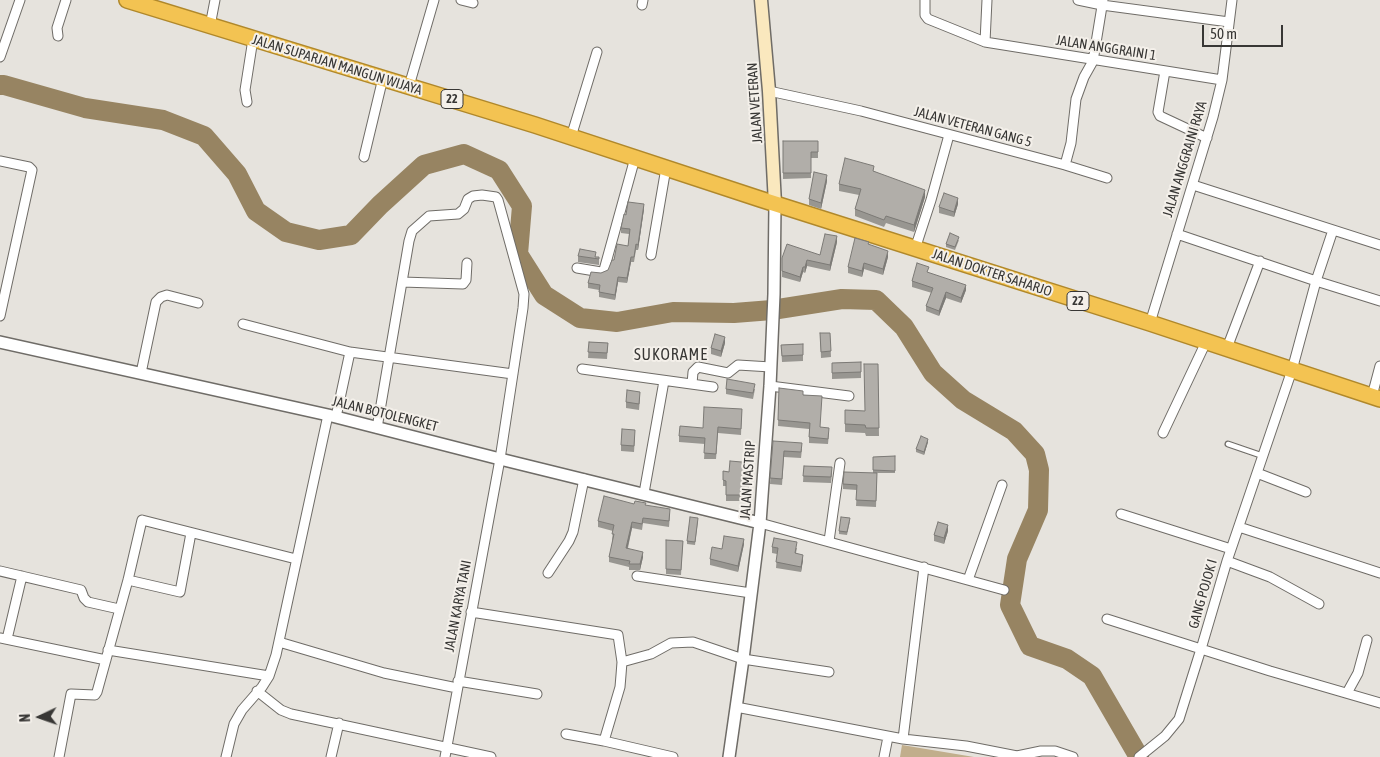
<!DOCTYPE html>
<html>
<head>
<meta charset="utf-8">
<style>
  body { margin:0 }
  #map { position:relative; width:1380px; height:757px; overflow:hidden; background:#e6e3dd; font-family:"Asap Condensed",sans-serif }
  canvas { display:block }
  .north { position:absolute; left:15px; top:692px; width:50px; height:50px; -webkit-text-stroke:4px #f4f0ea; paint-order:stroke; rotate:267deg; font-size:14px; font-weight:700; line-height:20px; text-align:center; color:#383735 }
  .north::after { content:''; display:block; margin:auto; width:18px; height:22px; background:#383735; clip-path:polygon(50% 0,100% 100%,50% 72%,0 100%) }
  .scale { position:absolute; left:1202px; top:25px; width:81px; height:22px; box-sizing:border-box; border:2px solid #383735; border-top:0; padding-left:6px; font-size:15px; line-height:18px; white-space:nowrap; color:#383735; -webkit-text-stroke:4px #f4f0ea; paint-order:stroke }
</style>
</head>
<body>
<div id="map">
<canvas width="1380" height="757"></canvas>
<div class="north">N</div>
<div class="scale">50 m</div>
</div>
<script>
const c = document.querySelector('canvas').getContext('2d');
c.lineJoin = 'round';
function fill(path, color) {
  c.fillStyle = color;
  c.fill(path, 'evenodd');
}
function toPath(rows) {
  const path = new Path2D();
  for (const r of rows) {
    path.moveTo(r[0], r[1]);
    for (let i = 2; i < r.length; i += 2) path.lineTo(r[i], r[i + 1]);
  }
  return path;
}
function strokePath(path, color, width, dash) {
  c.strokeStyle = color;
  c.lineWidth = width;
  c.lineCap = dash ? 'butt' : 'round';
  c.setLineDash(dash || []);
  c.stroke(path);
}
function label(font, color, halo, rows, align = 'center') {
  c.font = font + ' "Asap Condensed",sans-serif';
  c.lineWidth = 4;
  c.setLineDash([]);
  c.textBaseline = 'middle';
  c.strokeStyle = halo;
  c.fillStyle = color;
  for (const [text, x, y, turn = 0] of rows) {
    c.save();
    c.translate(x, y);
    c.rotate((+turn || 0) * Math.PI / 180);
    c.textAlign = isNaN(turn) ? turn : align;
    if (halo) c.strokeText(text, 0, 0);
    c.fillText(text, 0, 0);
    c.restore();
  }
}
fill(toPath([
  [902,745,974,757,900,757]
]), '#c1ae8c');
strokePath(toPath([
  [0,85,4,85,85,108,163,120,204,136,237,174,256,211,286,232,319,240,351,235,380,205,424,165,464,154,499,170,522,206,518,254,544,295,580,318,617,322,673,312,734,313,772,310,842,299,876,300,904,327,933,373,963,400,1014,431,1035,454,1039,470,1038,510,1017,559,1010,605,1030,646,1067,659,1092,676,1139,757]
]), '#978462', 20);
const service = toPath([
  [1228,444,1263,456]
]);
const minor = toPath([
  [461,0,473,3],
  [925,0,925,15,928,19,985,42,1222,80],
  [1078,0,1102,5,1229,22],
  [642,5,643,0],
  [210,26,215,0],
  [58,36,57,28,66,0],
  [985,42,987,0],
  [0,57,20,0],
  [1165,71,1158,112,1160,116,1207,138],
  [409,86,434,0],
  [769,91,861,111,1065,165,1071,143,1076,99,1084,77,1093,61,1103,0],
  [247,102,245,90,253,39],
  [571,137,597,52],
  [364,157,383,78],
  [0,161,29,167,32,170,0,316],
  [1065,165,1107,178],
  [1193,185,1380,245],
  [1333,230,1316,281,1380,301],
  [1177,234,1316,281,1292,370,1227,561,1201,649,1270,671,1380,703],
  [915,249,931,200,949,135],
  [651,255,666,168],
  [577,268,601,272,604,270,635,158],
  [402,282,463,284,466,280,467,263],
  [1150,323,1213,117,1222,80,1232,0],
  [243,324,350,352,513,374],
  [1227,348,1260,261],
  [582,369,713,387],
  [141,373,156,302,161,297,167,295,198,303],
  [692,384,693,372,698,367,728,373,738,365,771,367],
  [770,386,849,396],
  [1372,396,1380,366],
  [336,417,350,352],
  [377,428,409,241,412,231,429,216,458,214,464,209,468,199,473,196,482,195,496,197,498,200,524,294,523,308,500,459,445,757],
  [1163,433,1206,342],
  [1257,473,1306,492],
  [644,493,664,381],
  [1121,514,1231,549],
  [760,523,1004,590],
  [1239,527,1380,573],
  [829,541,840,463],
  [1227,561,1270,577,1319,604],
  [0,571,81,590,84,598,88,602,119,609],
  [548,573,569,541,573,532,584,479],
  [637,576,751,593],
  [128,580,180,592,191,533],
  [968,580,1002,485],
  [471,612,618,635,622,662,621,675,620,687,604,741,673,757],
  [1107,619,1201,649,1179,719,1165,736,1139,757],
  [0,638,106,660],
  [7,639,22,576],
  [279,642,384,673,457,688],
  [108,650,269,676],
  [622,662,651,654,671,643,693,642,743,659,829,672],
  [458,681,537,694],
  [257,691,281,710,291,714,491,757],
  [1347,693,1358,673,1367,640],
  [736,707,903,739,924,567],
  [566,734,604,741],
  [903,739,966,746,1017,756,1041,751,1055,751,1073,757],
  [59,757,71,694,95,695,97,692,128,580,142,520,296,559],
  [226,757,234,724,242,710,262,687,269,676,276,655,328,415],
  [331,757,339,723],
  [884,757,888,737]
]);
const tertiary = toPath([
  [0,342,328,415,500,459,760,523],
  [729,757,743,659,760,523,770,386,774,294,775,204]
]);
const secondary = toPath([
  [761,0,769,91,775,204]
]);
const trunk = toPath([
  [127,0,535,125,760,199,1150,323,1380,399]
]);
strokePath(service, '#6f6c67', 7);
strokePath(minor, '#6f6c67', 11);
strokePath(tertiary, '#6f6c67', 14);
strokePath(secondary, '#6f6c67', 15);
strokePath(trunk, '#b0882b', 18);
strokePath(service, '#fff', 4.5);
strokePath(minor, '#fff', 9);
strokePath(tertiary, '#fff', 11);
strokePath(secondary, '#fae8be', 12);
strokePath(trunk, '#f3c352', 15);
fill(toPath([
  [783,141,818,141,818,158,811,158,811,178,783,179],
  [874,171,925,197,914,232,886,223,884,227,855,216,855,209,859,195,839,191,839,184],
  [827,181,821,209,809,205,809,199],
  [958,204,954,217,939,213,939,207],
  [644,209,638,250,636,250,634,262,631,262,627,283,618,282,615,300,599,297,599,290,588,288,588,283,601,273,608,270,614,260,628,246,629,234,621,233,621,228,626,215],
  [959,240,955,250,946,247,946,244],
  [837,242,830,271,807,266,805,273,803,272,800,282,782,277,782,258,820,255],
  [869,245,888,257,883,275,864,269,862,277,848,273,848,267],
  [578,256,599,257,599,265,578,262],
  [929,273,966,290,961,303,946,298,939,316,926,311,926,306,932,293,912,287,912,281],
  [820,333,830,333,831,357,821,358],
  [589,342,608,343,607,359,588,358],
  [725,343,721,357,711,354,711,348],
  [803,344,803,361,782,362,781,345],
  [861,362,861,378,832,379,832,363],
  [878,364,879,436,866,436,865,433,845,432,845,410,865,411],
  [779,388,803,395,820,427,829,433,828,444,809,443,809,429,778,426],
  [726,389,755,389,753,399,726,394],
  [640,398,639,410,626,408,626,402],
  [742,409,741,435,718,433,716,459,704,459,705,444,679,442,679,436,703,428],
  [635,436,634,452,621,451,621,445],
  [773,441,802,449,801,458,784,457,782,485,770,484],
  [928,442,924,455,916,452,916,449],
  [895,456,895,473,877,473,876,507,856,506,857,490,843,489,843,484,873,473,873,457],
  [804,466,832,473,831,483,803,482],
  [753,469,752,478,749,478,748,501,726,501,726,486,723,486,723,471,729,472],
  [634,504,646,506,670,514,669,527,643,523,642,530,632,528,628,548,643,557,640,570,629,570,629,567,609,562,609,557,613,540,612,540,613,531,598,527,598,521],
  [698,521,695,545,687,544,687,541],
  [850,521,847,535,839,534,839,531],
  [948,531,944,544,934,541,934,535],
  [666,540,683,541,681,575,666,574],
  [744,544,738,572,710,565,710,559,722,549],
  [772,547,797,548,796,553,803,560,801,572,776,568,777,554,772,553]
]), '#989691');
fill(toPath([
  [827,175,827,181,821,209,821,203],
  [925,190,925,197,914,232,914,225],
  [958,198,958,204,954,217,954,212],
  [644,204,644,209,638,250,638,245],
  [837,236,837,242,830,271,830,265],
  [888,251,888,257,883,275,883,269],
  [631,257,631,262,627,283,627,278],
  [807,260,807,266,805,273,805,267],
  [864,263,864,269,862,277,862,271],
  [803,267,803,272,800,282,800,277],
  [618,277,618,282,615,300,615,295],
  [966,285,966,290,961,303,961,298],
  [946,292,946,298,939,316,939,311],
  [725,337,725,343,721,357,721,351],
  [928,439,928,442,924,455,924,452],
  [632,522,632,528,626,554,626,548],
  [948,525,948,531,944,544,944,538],
  [744,539,744,544,738,572,738,566],
  [643,552,643,557,640,570,640,564],
  [803,555,803,560,801,572,801,567]
]), '#7c7a76');
const building = toPath([
  [783,141,818,141,818,152,811,152,811,173,783,173,783,141],
  [845,158,874,166,873,171,925,190,914,225,886,216,884,220,855,209,861,189,839,184,845,158],
  [814,172,827,175,821,203,809,199,814,172],
  [944,193,958,198,954,212,939,207,944,193],
  [628,202,644,204,638,245,636,244,634,257,631,257,627,278,618,277,615,295,599,292,600,285,588,283,591,272,601,273,608,270,612,260,614,260,617,244,628,246,630,229,621,228,624,214,626,215,628,202],
  [950,233,959,237,955,247,946,244,950,233],
  [825,234,837,236,830,265,807,260,805,267,803,267,800,277,782,271,782,258,787,244,820,255,825,234],
  [855,238,869,242,868,244,888,251,883,269,864,263,862,271,848,267,855,238],
  [580,249,596,252,595,257,599,257,599,259,578,256,580,249],
  [917,263,929,267,927,272,966,285,961,298,946,292,939,311,926,306,933,288,912,281,917,263],
  [820,333,830,333,831,351,821,352,820,333],
  [715,334,725,337,721,351,711,348,715,334],
  [589,342,608,343,607,353,588,352,589,342],
  [803,344,803,355,782,356,781,345,803,344],
  [861,362,861,372,832,373,832,363,861,362],
  [864,364,878,364,879,428,866,428,865,425,845,424,845,410,865,411,864,364],
  [727,379,755,384,753,393,726,389,727,379],
  [779,388,803,391,803,395,822,396,820,427,829,428,828,439,809,437,810,423,778,420,779,388],
  [627,390,640,392,639,404,626,402,627,390],
  [704,407,742,409,741,429,718,427,716,454,704,453,705,438,679,436,680,426,703,428,704,407],
  [622,429,635,430,634,446,621,445,622,429],
  [921,436,928,439,924,452,916,449,921,436],
  [773,441,802,443,801,452,784,451,782,479,770,478,773,441],
  [895,456,895,471,873,470,873,457,895,456],
  [730,461,753,463,752,472,749,472,748,495,726,495,726,481,723,480,723,471,729,472,730,461],
  [804,466,832,467,831,477,803,476,804,466],
  [844,472,877,473,876,501,856,500,857,485,843,484,844,472],
  [604,496,634,504,635,501,646,503,645,505,670,509,669,521,643,518,642,524,632,522,626,548,643,552,640,564,629,564,630,561,609,557,614,534,612,534,614,525,598,521,604,496],
  [690,517,698,518,695,542,687,541,690,517],
  [841,517,850,518,847,532,839,531,841,517],
  [938,522,948,525,944,538,934,535,938,522],
  [724,536,744,539,738,566,710,559,712,547,722,549,724,536],
  [774,538,797,542,795,553,803,555,801,567,776,562,778,548,772,547,774,538],
  [666,540,683,541,681,570,666,569,666,540]
]);
fill(building, '#b1aea9');
strokePath(building, '#7c7a76', 1);
for (const [x, y, w] of [
  [452,99,22],
  [1078,301,22]
]) {
  const box = new Path2D();
  box.roundRect(x - w / 2, y - 9.5, w, 19, 4);
  c.fillStyle = '#f4f0ea';
  c.fill(box);
  strokePath(box, '#383735', 1);
}
label('bold 12px', '#383735', null, [
  ["22",452,99],
  ["22",1078,301]
]);
label('14px', '#383735', '#f4f0ea', [
  ["JALAN ANGGRAINI 1",1106,48,9],
  ["JALAN SUPARJAN MANGUN WIJAYA",337,65,17],
  ["JALAN VETERAN",755,103,-94],
  ["JALAN VETERAN GANG 5",973,127,15],
  ["JALAN ANGGRAINI RAYA",1185,159,-73],
  ["JALAN DOKTER SAHARJO",992,273,18],
  ["JALAN BOTOLENGKET",385,414,14],
  ["JALAN MASTRIP",748,480,-86],
  ["GANG POJOK I",1203,594,-74],
  ["JALAN KARYA TANI",458,606,-79]
]);
c.letterSpacing = '1px';
label('16px', '#383735', '#f4f0ea', [
  ["SUKORAME",671,355]
]);
c.letterSpacing = '0px';
</script>
</body>
</html>
